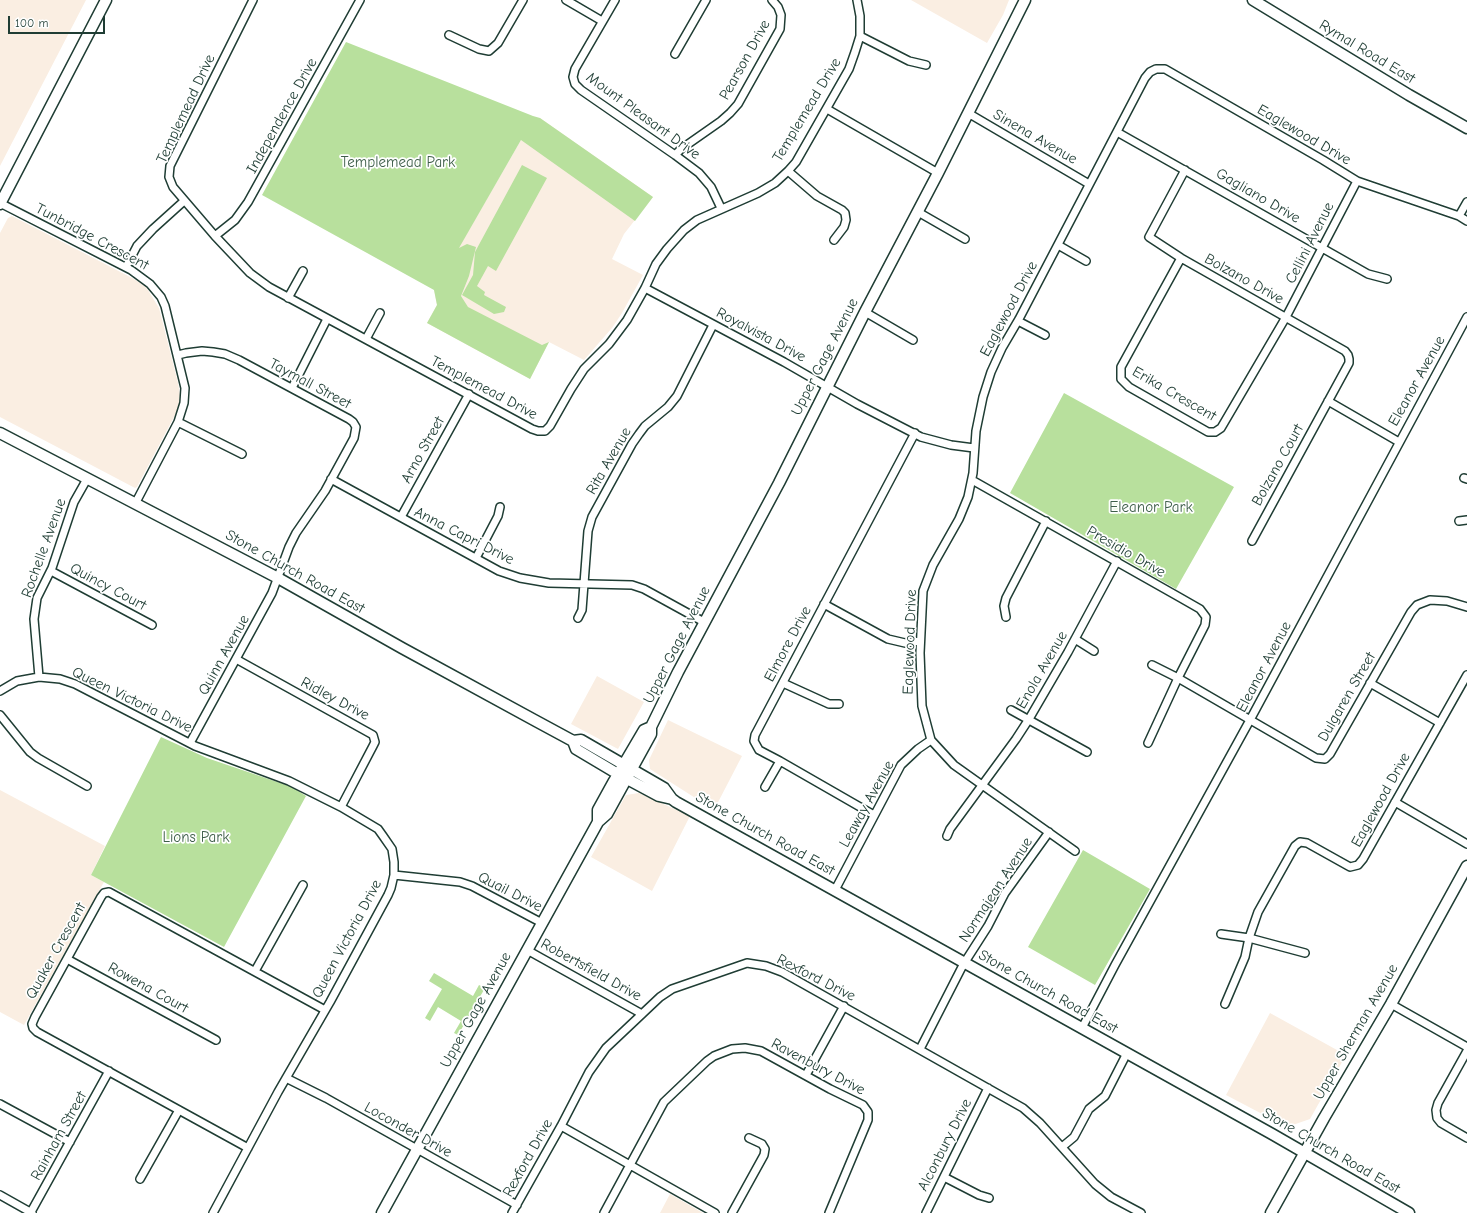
<!DOCTYPE html>
<html>
<head>
<meta charset="utf-8">
<style>
  body { margin:0 }
  #map { position:relative; width:1467px; height:1213px; overflow:hidden; background:#fff; font-family:"Comic Neue",sans-serif }
  canvas { display:block }
  .scale { position:absolute; left:8px; top:16px; width:97px; height:18px; box-sizing:border-box; border:2px solid #1f3d34; border-top:0; padding-left:5px; font-size:12px; line-height:14px; white-space:nowrap; color:#1f3d34; -webkit-text-stroke:3px #fff; paint-order:stroke }
</style>
</head>
<body>
<div id="map">
<canvas width="1467" height="1213"></canvas>
<div class="scale">100 m</div>
</div>
<script>
const c = document.querySelector('canvas').getContext('2d');
c.lineJoin = 'round';
function fill(path, color) {
  c.fillStyle = color;
  c.fill(path, 'evenodd');
}
function toPath(rows) {
  const path = new Path2D();
  for (const r of rows) {
    path.moveTo(r[0], r[1]);
    for (let i = 2; i < r.length; i += 2) path.lineTo(r[i], r[i + 1]);
  }
  return path;
}
function strokePath(path, color, width, dash) {
  c.strokeStyle = color;
  c.lineWidth = width;
  c.lineCap = dash ? 'butt' : 'round';
  c.setLineDash(dash || []);
  c.stroke(path);
}
function label(font, color, halo, rows, align = 'center') {
  c.font = font + ' "Comic Neue",sans-serif';
  c.lineWidth = 3.5;
  c.setLineDash([]);
  c.textBaseline = 'middle';
  c.strokeStyle = halo;
  c.fillStyle = color;
  for (const [text, x, y, turn = 0] of rows) {
    c.save();
    c.translate(x, y);
    c.rotate((+turn || 0) * Math.PI / 180);
    c.textAlign = isNaN(turn) ? turn : align;
    if (halo) c.strokeText(text, 0, 0);
    c.fillText(text, 0, 0);
    c.restore();
  }
}
fill(toPath([
  [0,0,86,0,0,166],
  [911,0,1009,0,1003,15,987,43],
  [540,118,653,197,624,234,612,259,643,275,622,313,612,328,584,360,549,342,530,379,427,323,437,305,434,290,521,140],
  [12,216,134,279,146,287,159,308,178,383,180,395,179,406,175,415,137,487,135,488,0,417,0,233,8,218],
  [597,676,644,702,618,749,571,724],
  [668,720,742,756,714,810,650,769,649,760],
  [0,790,105,846,91,875,104,882,24,1025,0,1012],
  [639,793,690,816,652,891,591,857,626,795],
  [1270,1013,1346,1055,1310,1119,1287,1127,1226,1095],
  [670,1194,703,1213,660,1213]
]), '#faeee2');
fill(toPath([
  [346,42,533,116,540,118,653,197,635,221,521,140,459,248,467,244,476,247,469,276,461,296,468,307,542,345,549,342,530,379,427,323,437,305,434,290,262,195],
  [522,165,547,178,496,271,488,266,477,286,485,292,484,295,506,307,504,312,494,314,462,295,473,275,475,252],
  [1064,393,1234,487,1176,589,1010,493],
  [161,737,207,758,292,787,306,796,224,947,91,875],
  [1083,850,1150,889,1095,985,1028,947],
  [434,973,473,996,479,985,485,988,458,1035,454,1033,461,1021,438,1007,430,1021,425,1018,442,989,429,981]
]), '#b8e09d');
const street = toPath([
  [253,0,170,166,169,177,173,187,215,236,250,273,269,287,532,429,538,431,545,431,550,426,571,389,584,369,609,344,627,320,645,288,656,264,667,249,684,230,697,220,758,193,775,183,788,171,796,162,849,69,855,52,860,36,860,16,857,0],
  [566,0,602,21],
  [615,0,575,69,573,77,575,84,581,90,675,155,699,173,711,187,721,208],
  [449,35,479,49,489,51,498,43,523,0],
  [860,36,909,61,926,65],
  [675,54,706,0],
  [827,109,938,173],
  [968,113,1089,184],
  [1117,132,1368,274,1387,279],
  [675,155,681,149,721,121,730,113,738,104,780,29,781,15,778,7,772,0],
  [1185,170,1149,237,1181,258,1345,351,1348,355,1349,359,1349,363,1252,541],
  [788,171,817,196,842,210,845,213,846,220,844,227,834,240],
  [0,203,131,270,150,284,161,297,165,306,185,388,184,403,178,422,135,504],
  [918,212,965,239],
  [1459,216,1467,202],
  [215,236,235,220,248,202,360,0],
  [1058,245,1086,261],
  [1181,258,1121,367,1121,379,1129,387,1208,432,1215,432,1221,428,1286,317,1357,181],
  [126,267,137,246,153,229,184,201],
  [645,288,784,362,857,404,921,437,951,445,974,448],
  [288,298,303,271],
  [865,312,913,340],
  [1018,321,1045,335],
  [366,339,380,313],
  [178,355,186,353,202,351,213,352,225,354,239,360,349,419,353,422,356,427,354,438,325,491,296,533,289,547,272,593,190,743],
  [292,388,327,319],
  [1328,401,1399,442],
  [178,422,242,454],
  [1464,478,1467,479],
  [331,479,499,571,520,578,549,583,632,585,644,589,704,622],
  [972,480,1179,597,1200,609,1206,617,1205,625,1178,678,1148,743],
  [401,517,469,394],
  [1459,521,1467,520],
  [476,558,498,516,500,507],
  [51,571,152,625],
  [824,604,888,639,905,643,920,641],
  [1006,617,1004,606,1006,598,1046,521],
  [578,618,582,610,588,531,592,517,632,444,639,434,645,426,668,407,677,396,713,325],
  [1075,639,1094,651],
  [236,659,373,735,375,742,373,746,341,807],
  [1152,665,1178,678,1316,758,1325,759,1330,754,1411,612,1417,605,1430,600,1447,601,1467,607],
  [39,677,34,619,37,598,52,568,74,502,87,479],
  [783,683,829,704,839,704],
  [1370,683,1440,723],
  [0,691,17,681,39,677,60,679,75,684,195,746,289,781,341,807,378,829,383,836,392,849,394,862,394,875,391,888,388,895,330,1002,278,1092,213,1213],
  [1011,710,1087,752],
  [0,715,30,752,38,758,87,786],
  [765,787,780,761],
  [1395,802,1467,844],
  [874,815,780,761,759,750,754,741,755,735,915,433],
  [947,836,950,829,1016,739,1029,719,1068,652,1117,561],
  [1075,851,954,765,931,740,922,706,920,653,923,591,933,565,959,519,968,497,973,473,976,431,983,397,991,372,1002,348,1019,319,1145,78,1150,72,1156,69,1165,69,1323,160,1357,181,1459,216,1467,221],
  [394,875,460,882,472,886,542,923],
  [835,890,901,765,918,749,931,740],
  [1221,934,1249,938,1305,953],
  [527,950,642,1014],
  [67,959,216,1040],
  [255,971,303,885],
  [1225,1004,1245,957,1249,938,1258,912,1295,846,1300,842,1307,843,1350,867,1358,865,1363,859,1467,675],
  [1391,1004,1467,1047],
  [1082,1028,1115,965,1250,720,1467,317],
  [920,1049,963,965,988,926,1005,893,1049,832],
  [1467,1051,1438,1103,1436,1110,1437,1118,1441,1123,1467,1138],
  [806,1075,844,1006],
  [286,1078,326,1098,517,1205],
  [0,1104,70,1142],
  [561,1126,715,1213],
  [1062,1147,1074,1137,1089,1109,1105,1096,1127,1053],
  [248,1148,37,1032,33,1028,32,1024,35,1017,101,897,104,893,109,892,325,1010],
  [944,1177,979,1195,989,1198],
  [140,1179,179,1110],
  [0,1195,32,1213],
  [31,1212,109,1071],
  [512,1213,561,1126,589,1072,606,1048,660,997,672,989,747,963,766,966,782,972,1023,1108,1040,1123,1095,1184,1111,1197,1141,1213],
  [604,1213,664,1102,707,1061,714,1056,732,1049,745,1048,761,1051,830,1089,863,1105,868,1112,868,1120,829,1213],
  [732,1213,764,1155,765,1149,762,1144,749,1138],
  [926,1213,988,1088]
]);
const secondary = toPath([
  [1253,0,1409,95,1467,128],
  [0,204,106,0],
  [0,433,278,578,402,648,536,721,573,741,581,740,664,788,672,799,676,802,1272,1134,1409,1213],
  [573,741,576,749,618,774,659,796,672,799],
  [598,822,598,810,614,781,644,730,651,727],
  [382,1213,598,822,607,814,651,734,651,727,678,672,779,483,865,312,938,173,1025,0],
  [1271,1213,1324,1118,1391,1004,1467,866]
]);
strokePath(street, '#1f3d34', 10);
strokePath(secondary, '#1f3d34', 13);
strokePath(street, '#fff', 7);
strokePath(secondary, '#fff', 10);
label('15px', '#1f3d34', '#fff', [
  ["Rymal Road East",1367,52,31],
  ["Pearson Drive",745,60,-61],
  ["Templemead Drive",186,109,-65],
  ["Templemead Drive",807,110,-59],
  ["Independence Drive",282,116,-61],
  ["Mount Pleasant Drive",643,116,36],
  ["Eaglewood Drive",1304,135,30],
  ["Sinena Avenue",1035,137,30],
  ["Gagliano Drive",1258,196,30],
  ["Tunbridge Crescent",92,237,28],
  ["Cellini Avenue",1310,243,-63],
  ["Bolzano Drive",1244,279,29],
  ["Eaglewood Drive",1009,309,-62],
  ["Royalvista Drive",761,335,28],
  ["Upper Gage Avenue",825,357,-63],
  ["Eleanor Avenue",1417,381,-61],
  ["Taymall Street",310,384,28],
  ["Templemead Drive",484,388,28],
  ["Erika Crescent",1174,394,30],
  ["Arno Street",423,450,-61],
  ["Rita Avenue",609,461,-60],
  ["Bolzano Court",1278,465,-61],
  ["Anna Capri Drive",464,536,27],
  ["Rochelle Avenue",44,548,-70],
  ["Presidio Drive",1126,552,30],
  ["Stone Church Road East",295,572,29],
  ["Quincy Court",108,587,28],
  ["Eaglewood Drive",910,642,-88],
  ["Elmore Drive",788,644,-62],
  ["Upper Gage Avenue",677,645,-63],
  ["Quinn Avenue",224,655,-61],
  ["Eleanor Avenue",1264,667,-62],
  ["Enola Avenue",1042,670,-60],
  ["Dulgaren Street",1347,697,-60],
  ["Ridley Drive",335,699,28],
  ["Queen Victoria Drive",132,700,26],
  ["Eaglewood Drive",1381,800,-61],
  ["Leaway Avenue",867,804,-61],
  ["Stone Church Road East",765,834,29],
  ["Normajean Avenue",996,890,-57],
  ["Quail Drive",510,892,27],
  ["Queen Victoria Drive",347,939,-62],
  ["Quaker Crescent",56,951,-61],
  ["Robertsfield Drive",591,970,29],
  ["Rexford Drive",816,978,27],
  ["Rowena Court",148,988,29],
  ["Stone Church Road East",1048,992,29],
  ["Upper Gage Avenue",476,1010,-61],
  ["Upper Sherman Avenue",1356,1032,-60],
  ["Ravenbury Drive",818,1067,28],
  ["Loconder Drive",408,1130,29],
  ["Rainham Street",59,1136,-61],
  ["Alconbury Drive",945,1145,-63],
  ["Stone Church Road East",1331,1151,30],
  ["Rexford Drive",528,1158,-61]
]);
label('15px', '#3e5e49', '#fff', [
  ["Templemead Park",398,163],
  ["Eleanor Park",1151,508],
  ["Lions Park",196,838]
]);
</script>
</body>
</html>
